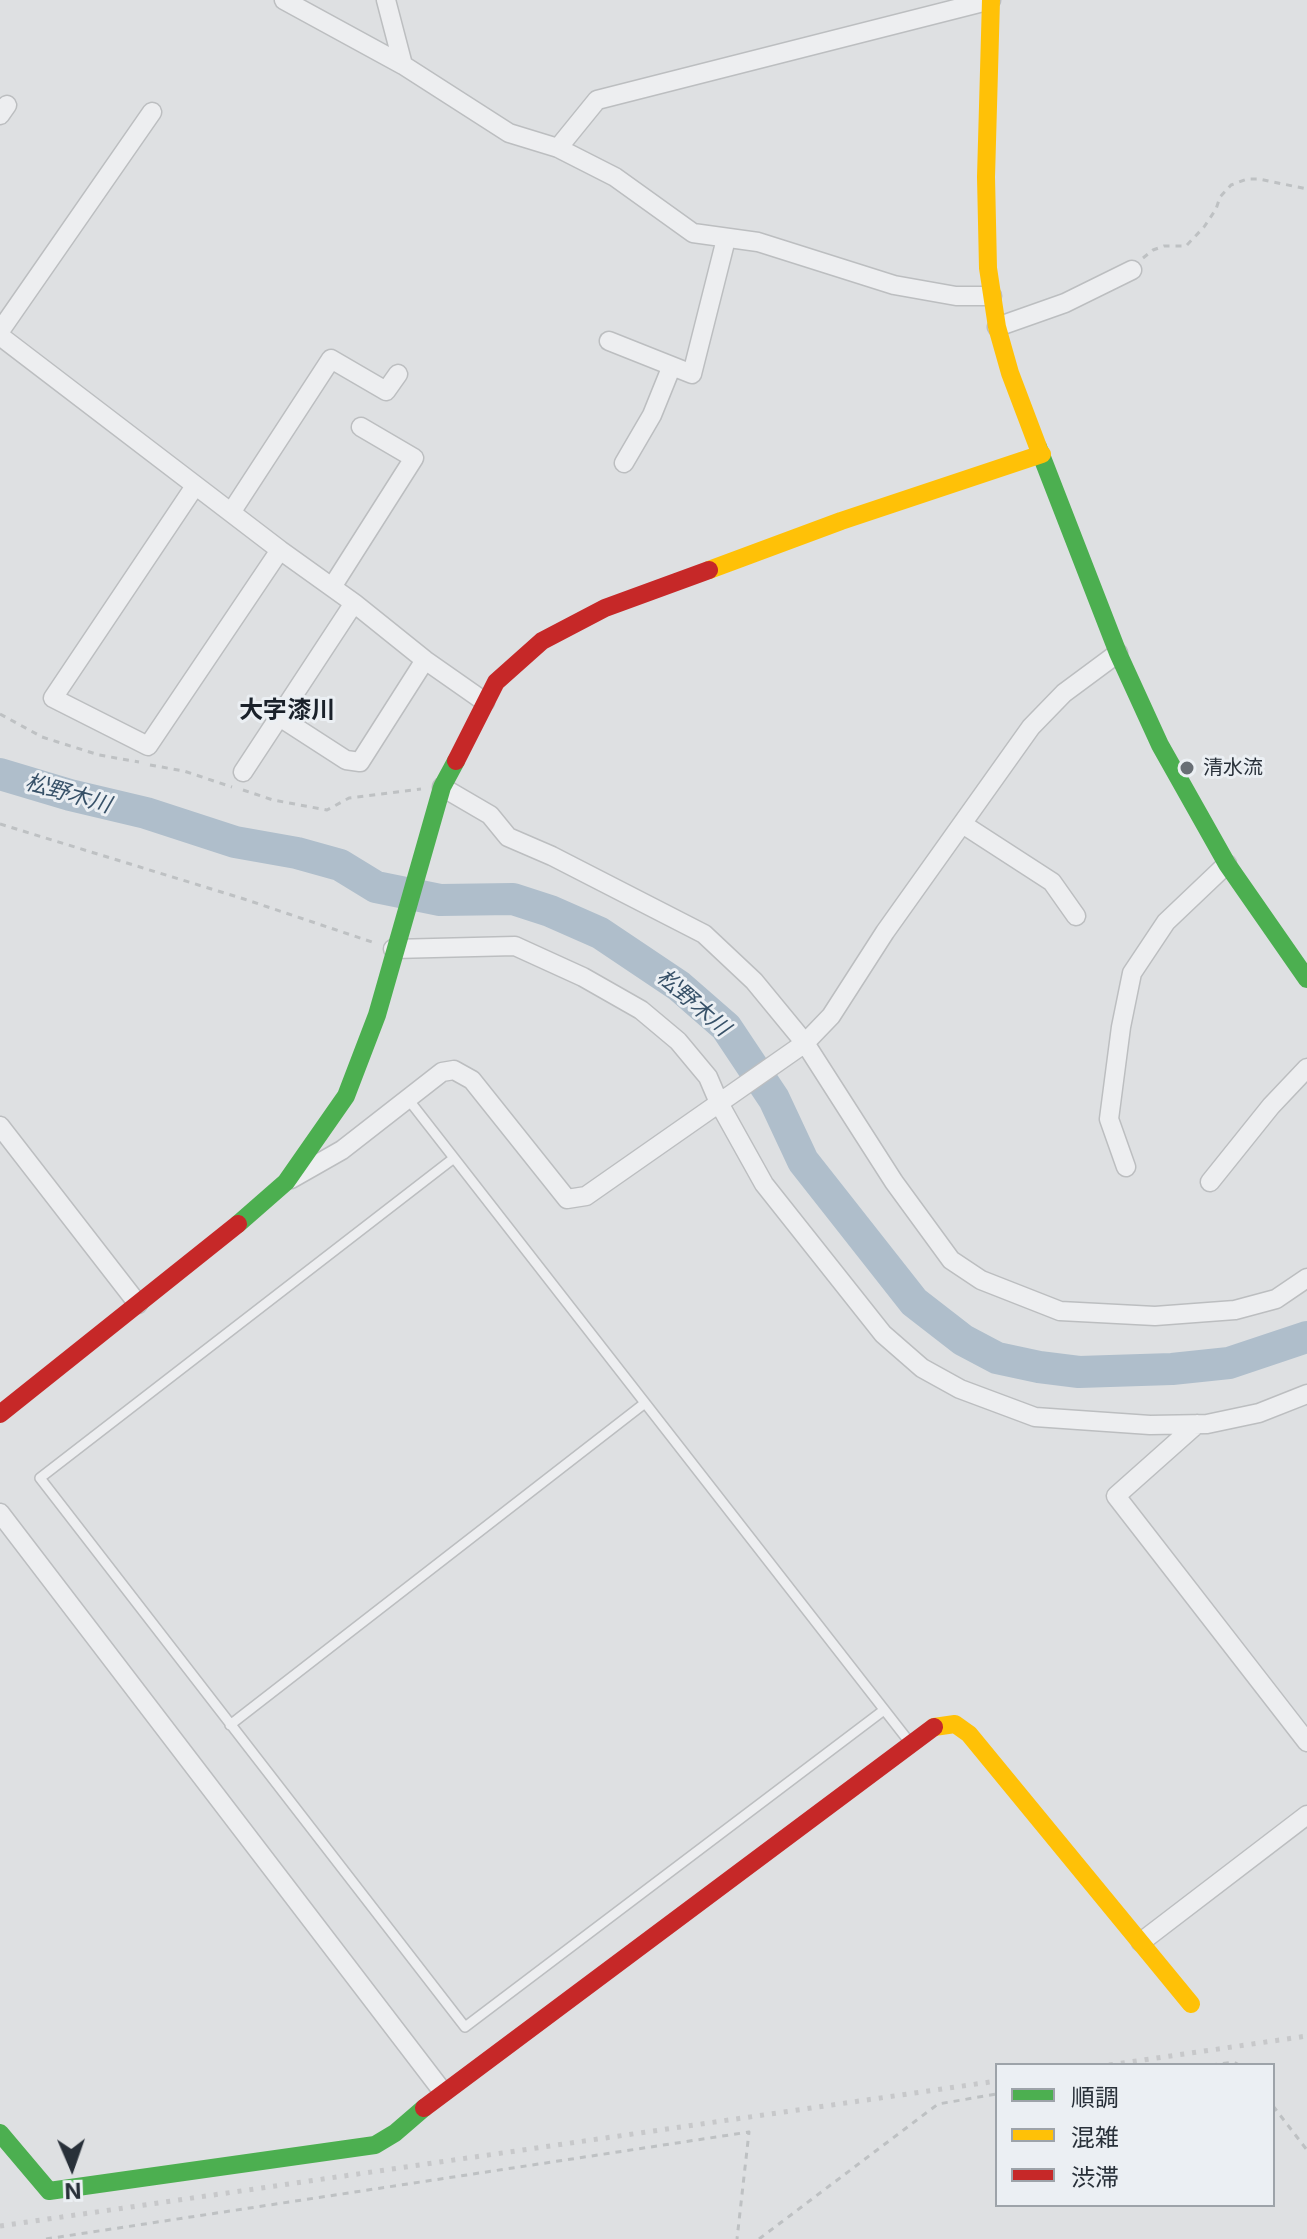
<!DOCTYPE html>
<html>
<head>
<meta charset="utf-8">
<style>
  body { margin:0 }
  #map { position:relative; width:1307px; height:2239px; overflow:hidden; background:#dee0e2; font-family:Inter,"Noto Sans JP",sans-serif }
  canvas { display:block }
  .legend { position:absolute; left:995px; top:2063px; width:280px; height:144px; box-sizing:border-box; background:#ebeff3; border:2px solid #9da3a9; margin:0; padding:10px 14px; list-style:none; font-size:24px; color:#283039 }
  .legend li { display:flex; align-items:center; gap:16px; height:40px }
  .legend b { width:40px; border:2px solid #9da3a9 }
  .north { position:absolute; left:32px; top:2127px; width:80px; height:80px; -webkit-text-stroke:6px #ebeff3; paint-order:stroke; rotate:178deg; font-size:22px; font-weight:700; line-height:32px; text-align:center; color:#283039 }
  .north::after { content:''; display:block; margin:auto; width:28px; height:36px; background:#283039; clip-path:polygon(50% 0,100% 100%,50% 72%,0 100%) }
</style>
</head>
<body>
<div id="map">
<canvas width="1307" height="2239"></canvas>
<ul class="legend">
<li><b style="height:10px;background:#4caf50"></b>順調</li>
<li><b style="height:10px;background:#ffc107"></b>混雑</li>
<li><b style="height:10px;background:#c62828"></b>渋滞</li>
</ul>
<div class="north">N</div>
</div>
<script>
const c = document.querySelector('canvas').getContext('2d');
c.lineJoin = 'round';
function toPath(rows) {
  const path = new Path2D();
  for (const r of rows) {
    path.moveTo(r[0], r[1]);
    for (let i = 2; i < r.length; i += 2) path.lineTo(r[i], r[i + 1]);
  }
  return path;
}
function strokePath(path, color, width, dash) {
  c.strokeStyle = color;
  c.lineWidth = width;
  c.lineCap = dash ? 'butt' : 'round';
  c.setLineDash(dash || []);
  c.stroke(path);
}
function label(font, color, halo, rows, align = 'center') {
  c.font = font + ' Inter,"Noto Sans JP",sans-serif';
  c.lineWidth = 6;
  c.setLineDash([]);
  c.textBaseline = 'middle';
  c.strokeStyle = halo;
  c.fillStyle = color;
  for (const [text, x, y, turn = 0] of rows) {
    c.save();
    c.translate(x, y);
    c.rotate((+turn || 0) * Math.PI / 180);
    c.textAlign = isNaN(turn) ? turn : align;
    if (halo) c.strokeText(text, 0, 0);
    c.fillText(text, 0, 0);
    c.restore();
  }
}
strokePath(toPath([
  [0,774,70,795,146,813,235,842,297,853,340,865,376,887,440,900,513,899,550,911,600,933,679,986,726,1027,774,1099,803,1161,914,1302,963,1340,997,1358,1039,1367,1079,1372,1172,1369,1229,1363,1307,1337]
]), '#afbecb', 32);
const lane = toPath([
  [408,1099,911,1744],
  [454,1158,40,1478,465,2027,884,1710],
  [230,1725,645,1403]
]);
const street = toPath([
  [284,0,403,65,509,133,558,148,615,177,693,233,758,242,894,285,956,296,992,296],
  [386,0,403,65],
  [0,115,7,105],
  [558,148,597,100,991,0],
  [997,327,1065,303,1132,270],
  [0,331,152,112],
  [0,336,280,550,354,603,425,660,485,702],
  [609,341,692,374,726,239],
  [624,463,652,415,671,368],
  [195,486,53,698,148,746,280,550],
  [232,511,331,359,386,391,398,374],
  [332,587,414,458,361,427],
  [281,718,346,760,360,762,425,660],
  [243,772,354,603],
  [442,787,490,815,508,837,552,856,704,934,754,981,805,1043,894,1182,951,1260,981,1280,1060,1311,1155,1316,1235,1310,1276,1299,1307,1278],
  [964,825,1052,882,1076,916],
  [393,949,515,946,583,977,641,1010,678,1041,708,1077,720,1105,764,1184,883,1334,922,1368,960,1389,1035,1417,1150,1425,1207,1424,1259,1413,1307,1394],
  [0,1126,138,1304],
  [1126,1167,1109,1119,1121,1027,1132,973,1166,922,1227,864],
  [291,1179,342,1150,442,1072,454,1070,472,1080,567,1199,586,1196,805,1043,831,1016,885,932,1031,727,1064,693,1118,653],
  [1210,1182,1271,1106,1307,1068],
  [1197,1424,1116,1496,1307,1742],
  [0,1513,443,2092],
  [1141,1942,1307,1815]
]);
strokePath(lane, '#bcbec0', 12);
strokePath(street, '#bcbec0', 21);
strokePath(toPath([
  [1143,258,1153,250,1164,246,1186,246,1204,227,1216,209,1220,197,1231,185,1247,179,1259,179,1307,189],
  [0,714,42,737,99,755,139,762],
  [150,765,184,771,232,787],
  [243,790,273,800,327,810,349,798,421,789],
  [0,824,244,899,375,943],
  [1211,2065,1234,2062,1239,2065],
  [1273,2106,1307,2150],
  [46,2239,749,2132,737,2239],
  [759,2239,938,2104,997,2094]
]), '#bec1c3', 3, [6, 6]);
strokePath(lane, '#edeef0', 9);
strokePath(street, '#edeef0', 18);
strokePath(toPath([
  [1038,447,1118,653,1160,745,1227,864,1307,979],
  [238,1224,286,1182,346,1096,377,1015,442,787,456,761],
  [0,2133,49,2191,375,2145,395,2133,424,2108]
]), '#4caf50', 18);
strokePath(toPath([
  [991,0,986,177,988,268,997,327,1010,373,1038,447],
  [709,570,841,521,1042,454],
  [934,1727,955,1724,969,1734,1191,2004]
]), '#ffc107', 18);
strokePath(toPath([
  [456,761,496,682,542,641,605,608,709,570],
  [0,1414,238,1224],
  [424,2108,934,1727]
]), '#c62828', 18);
strokePath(toPath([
  [1109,2065,1307,2036],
  [0,2226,997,2081]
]), '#c7c8ca', 5, [4, 8]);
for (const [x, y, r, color] of [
  [1187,768,8,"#686e74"]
]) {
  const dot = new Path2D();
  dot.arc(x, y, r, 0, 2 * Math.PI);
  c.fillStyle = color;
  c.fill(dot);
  strokePath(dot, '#ebeff3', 3);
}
label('20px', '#283039', '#ebeff3', [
  ["清水流",1203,768]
], 'left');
label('italic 22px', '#375168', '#ebeff3', [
  ["松野木川",68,794,16],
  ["松野木川",693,1003,41]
]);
label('bold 24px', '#1a212a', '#ebeff3', [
  ["大字漆川",287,711]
]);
</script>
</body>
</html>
